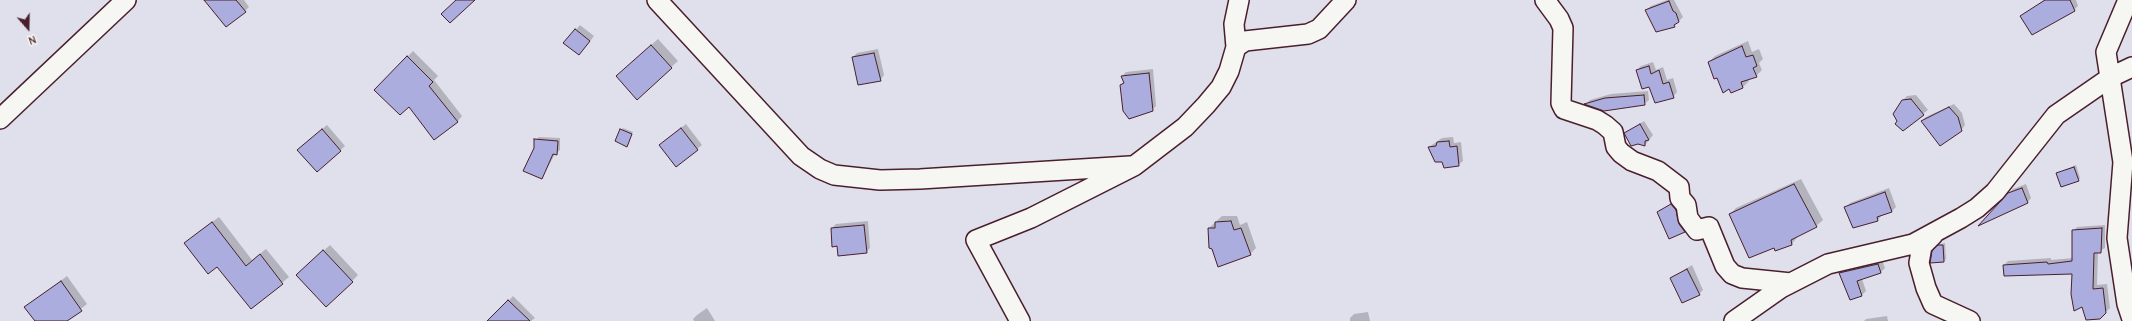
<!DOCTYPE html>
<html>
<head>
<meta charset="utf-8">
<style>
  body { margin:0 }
  #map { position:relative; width:2132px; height:321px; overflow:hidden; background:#dfe0ec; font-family:"Comic Neue",sans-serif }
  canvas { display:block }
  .north { position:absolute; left:8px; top:8px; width:40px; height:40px; -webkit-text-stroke:3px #f6f6f2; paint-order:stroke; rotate:160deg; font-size:11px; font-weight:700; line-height:16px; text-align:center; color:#4a1f2b }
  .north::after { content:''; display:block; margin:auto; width:14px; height:18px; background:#4a1f2b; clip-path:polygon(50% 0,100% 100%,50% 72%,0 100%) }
</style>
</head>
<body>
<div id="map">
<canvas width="2132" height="321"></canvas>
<div class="north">N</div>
</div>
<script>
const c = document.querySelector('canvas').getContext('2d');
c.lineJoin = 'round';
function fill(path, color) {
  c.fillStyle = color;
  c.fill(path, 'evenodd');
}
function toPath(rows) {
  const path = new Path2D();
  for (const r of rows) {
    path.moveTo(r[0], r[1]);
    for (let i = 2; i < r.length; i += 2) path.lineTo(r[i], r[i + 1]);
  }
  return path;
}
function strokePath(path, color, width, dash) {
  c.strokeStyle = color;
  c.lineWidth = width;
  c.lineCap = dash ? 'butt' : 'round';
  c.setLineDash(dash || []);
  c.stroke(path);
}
fill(toPath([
  [206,0,244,0,249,7,245,11],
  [1667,0,1674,0,1683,17,1674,26,1646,10,1651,6],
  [2044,0,2076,0,2078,6,2074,10,2022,16],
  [580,25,594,36,583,50,565,42],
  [658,39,678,61,637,98,623,70],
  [1748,41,1752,52,1759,49,1763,59,1759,63,1762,70,1756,76,1748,78,1749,81,1743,87,1731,91,1730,88,1717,77,1709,62,1715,56],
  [878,49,884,75,880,80,853,57,857,53],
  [413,51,438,76,434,80,462,116,457,122,409,106,375,90],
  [1653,62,1656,70,1663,67,1667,80,1673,78,1677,92,1673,97,1650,85,1637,70,1641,66],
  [1153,69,1156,106,1152,110,1121,85,1125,81,1122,76,1126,72],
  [1648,91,1649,100,1644,104,1586,104,1590,100,1611,94],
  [1916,95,1928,110,1903,129,1898,121,1902,101,1907,96],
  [1954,104,1962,113,1965,125,1961,130,1922,121,1926,117],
  [1644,121,1653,135,1645,145,1638,143,1626,133],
  [686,124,702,145,677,166,664,141],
  [327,125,345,146,317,171,303,145],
  [623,128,633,132,628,143,621,130],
  [539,137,560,138,560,150,555,154,542,178,535,148,535,140],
  [1453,137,1454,143,1461,142,1463,161,1458,165,1443,161,1429,147,1442,138],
  [2076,165,2080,178,2078,180,2057,173],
  [1801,179,1823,220,1816,226,1798,236,1792,244,1775,250,1774,247,1730,214,1736,208],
  [2026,184,2031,198,2027,203,2009,194,2013,189],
  [1889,188,1896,207,1892,211,1882,215,1878,220,1854,227,1846,207,1850,203],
  [1676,203,1689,227,1684,232,1658,212,1661,209,1661,211],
  [1222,216,1237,216,1240,225,1247,222,1256,248,1250,254,1213,248,1209,228],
  [219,217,252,260,266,249,289,277,251,308,192,237],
  [868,221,870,248,866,252,838,245,832,228,836,224],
  [2105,225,2105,248,2098,252,2097,285,2107,284,2110,308,2099,318,2073,273,2004,265,2008,261,2051,258,2051,260,2073,258,2073,231,2077,227],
  [1945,243,1946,259,1944,261,1933,252,1941,244],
  [330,245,358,275,352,281,304,269],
  [1882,260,1885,268,1881,272,1862,279,1866,291,1862,295,1840,273,1844,269],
  [1692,265,1703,290,1699,294,1671,278],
  [67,276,87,304,66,321,36,321,26,307],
  [513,296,535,318,531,321,490,321],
  [707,308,715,321,694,321,693,319,697,315],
  [1368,312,1370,321,1350,321,1350,318,1354,314],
  [1887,316,1888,321,1864,321,1866,319]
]), '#0003');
const building = toPath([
  [204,0,236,0,246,12,226,27,204,0],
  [456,0,475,0,450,23,441,14,456,0],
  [2045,0,2070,0,2075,11,2032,35,2020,16,2045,0],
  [1669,1,1673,11,1676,13,1679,22,1674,25,1675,27,1656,32,1645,10,1669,1],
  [575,29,590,41,579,55,563,43,575,29],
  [651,45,672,68,637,100,616,76,651,45],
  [1742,46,1746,57,1753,55,1757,66,1753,68,1757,77,1741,82,1743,88,1731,93,1729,89,1723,93,1717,78,1714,79,1708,62,1742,46],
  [874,53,881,81,858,85,852,57,874,53],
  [407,56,433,82,429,86,458,122,434,140,409,107,400,115,374,90,407,56],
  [1649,66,1651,74,1659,70,1663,84,1669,82,1674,98,1655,103,1649,87,1642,89,1636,70,1649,66],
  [1149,73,1153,111,1129,119,1123,111,1120,85,1124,83,1121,76,1149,73],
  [1644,95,1645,105,1604,111,1584,104,1605,98,1644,95],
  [1911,99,1924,115,1903,131,1895,124,1897,121,1893,114,1902,100,1911,99],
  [1949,107,1958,117,1962,131,1940,146,1921,121,1949,107],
  [1640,124,1649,140,1645,141,1645,146,1638,144,1631,146,1624,133,1640,124],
  [681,128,698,150,676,167,659,145,681,128],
  [322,129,341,151,317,172,297,150,322,129],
  [620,129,632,134,627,147,615,141,620,129],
  [534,139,558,141,557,155,553,154,542,179,523,171,534,148,534,139],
  [1449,141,1450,147,1457,146,1459,166,1444,168,1442,162,1435,162,1428,147,1436,146,1437,142,1449,141],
  [2074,167,2079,181,2061,187,2056,173,2074,167],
  [1794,184,1817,227,1791,240,1792,245,1775,251,1774,248,1749,258,1729,214,1794,184],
  [2022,188,2028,203,1978,226,2008,193,2022,188],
  [1885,192,1892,212,1877,217,1878,221,1853,228,1844,207,1885,192],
  [1671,204,1676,210,1679,224,1685,232,1669,239,1657,212,1671,204],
  [1231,221,1234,230,1241,228,1251,255,1218,267,1212,249,1209,248,1208,228,1215,228,1215,222,1231,221],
  [212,222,246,266,260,254,283,284,251,309,217,267,208,274,184,243,212,222],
  [864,225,867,253,838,256,837,246,832,247,831,228,864,225],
  [2102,228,2101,253,2094,253,2093,289,2103,288,2106,313,2100,319,2086,320,2082,307,2074,311,2071,294,2072,274,2004,276,2003,265,2047,262,2048,264,2072,261,2072,230,2102,228],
  [1938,245,1943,245,1944,262,1930,263,1932,251,1938,245],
  [323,250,353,282,326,307,296,275,323,250],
  [1878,264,1881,273,1857,281,1862,296,1850,300,1839,273,1878,264],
  [1687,269,1700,295,1682,303,1670,278,1687,269],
  [61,281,82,311,67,321,35,321,24,307,61,281],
  [508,300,530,321,487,321,508,300]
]);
fill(building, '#aaadde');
strokePath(building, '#4a1f2b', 1);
const minor = toPath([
  [657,0,801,156,820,169,834,175,880,180,920,179,1130,166],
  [1545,0,1559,19,1563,28,1561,103,1564,109,1597,120,1605,125,1613,132,1616,147,1621,153,1632,161,1658,171,1679,187,1680,198,1686,205,1688,218,1697,230,1709,227,1725,266,1732,274,1742,278,1791,283],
  [2128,0,2106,52,2123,162,2117,238,2127,304,2132,319],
  [1236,47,1234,24,1239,0],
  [0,119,126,0],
  [1933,235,1922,246,1919,263,1926,288,1933,304,1970,321],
  [1020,321,976,240,1031,218,1134,166,1185,127,1206,105,1221,87,1229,71,1236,47,1245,41,1308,34,1319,29,1346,0],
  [1734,321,1781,288,1828,264,1913,244,1961,218,1977,208,1995,192,2056,115,2111,77,2132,67]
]);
strokePath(minor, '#4a1f2b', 22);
strokePath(minor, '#f6f6f2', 19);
</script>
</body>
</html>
